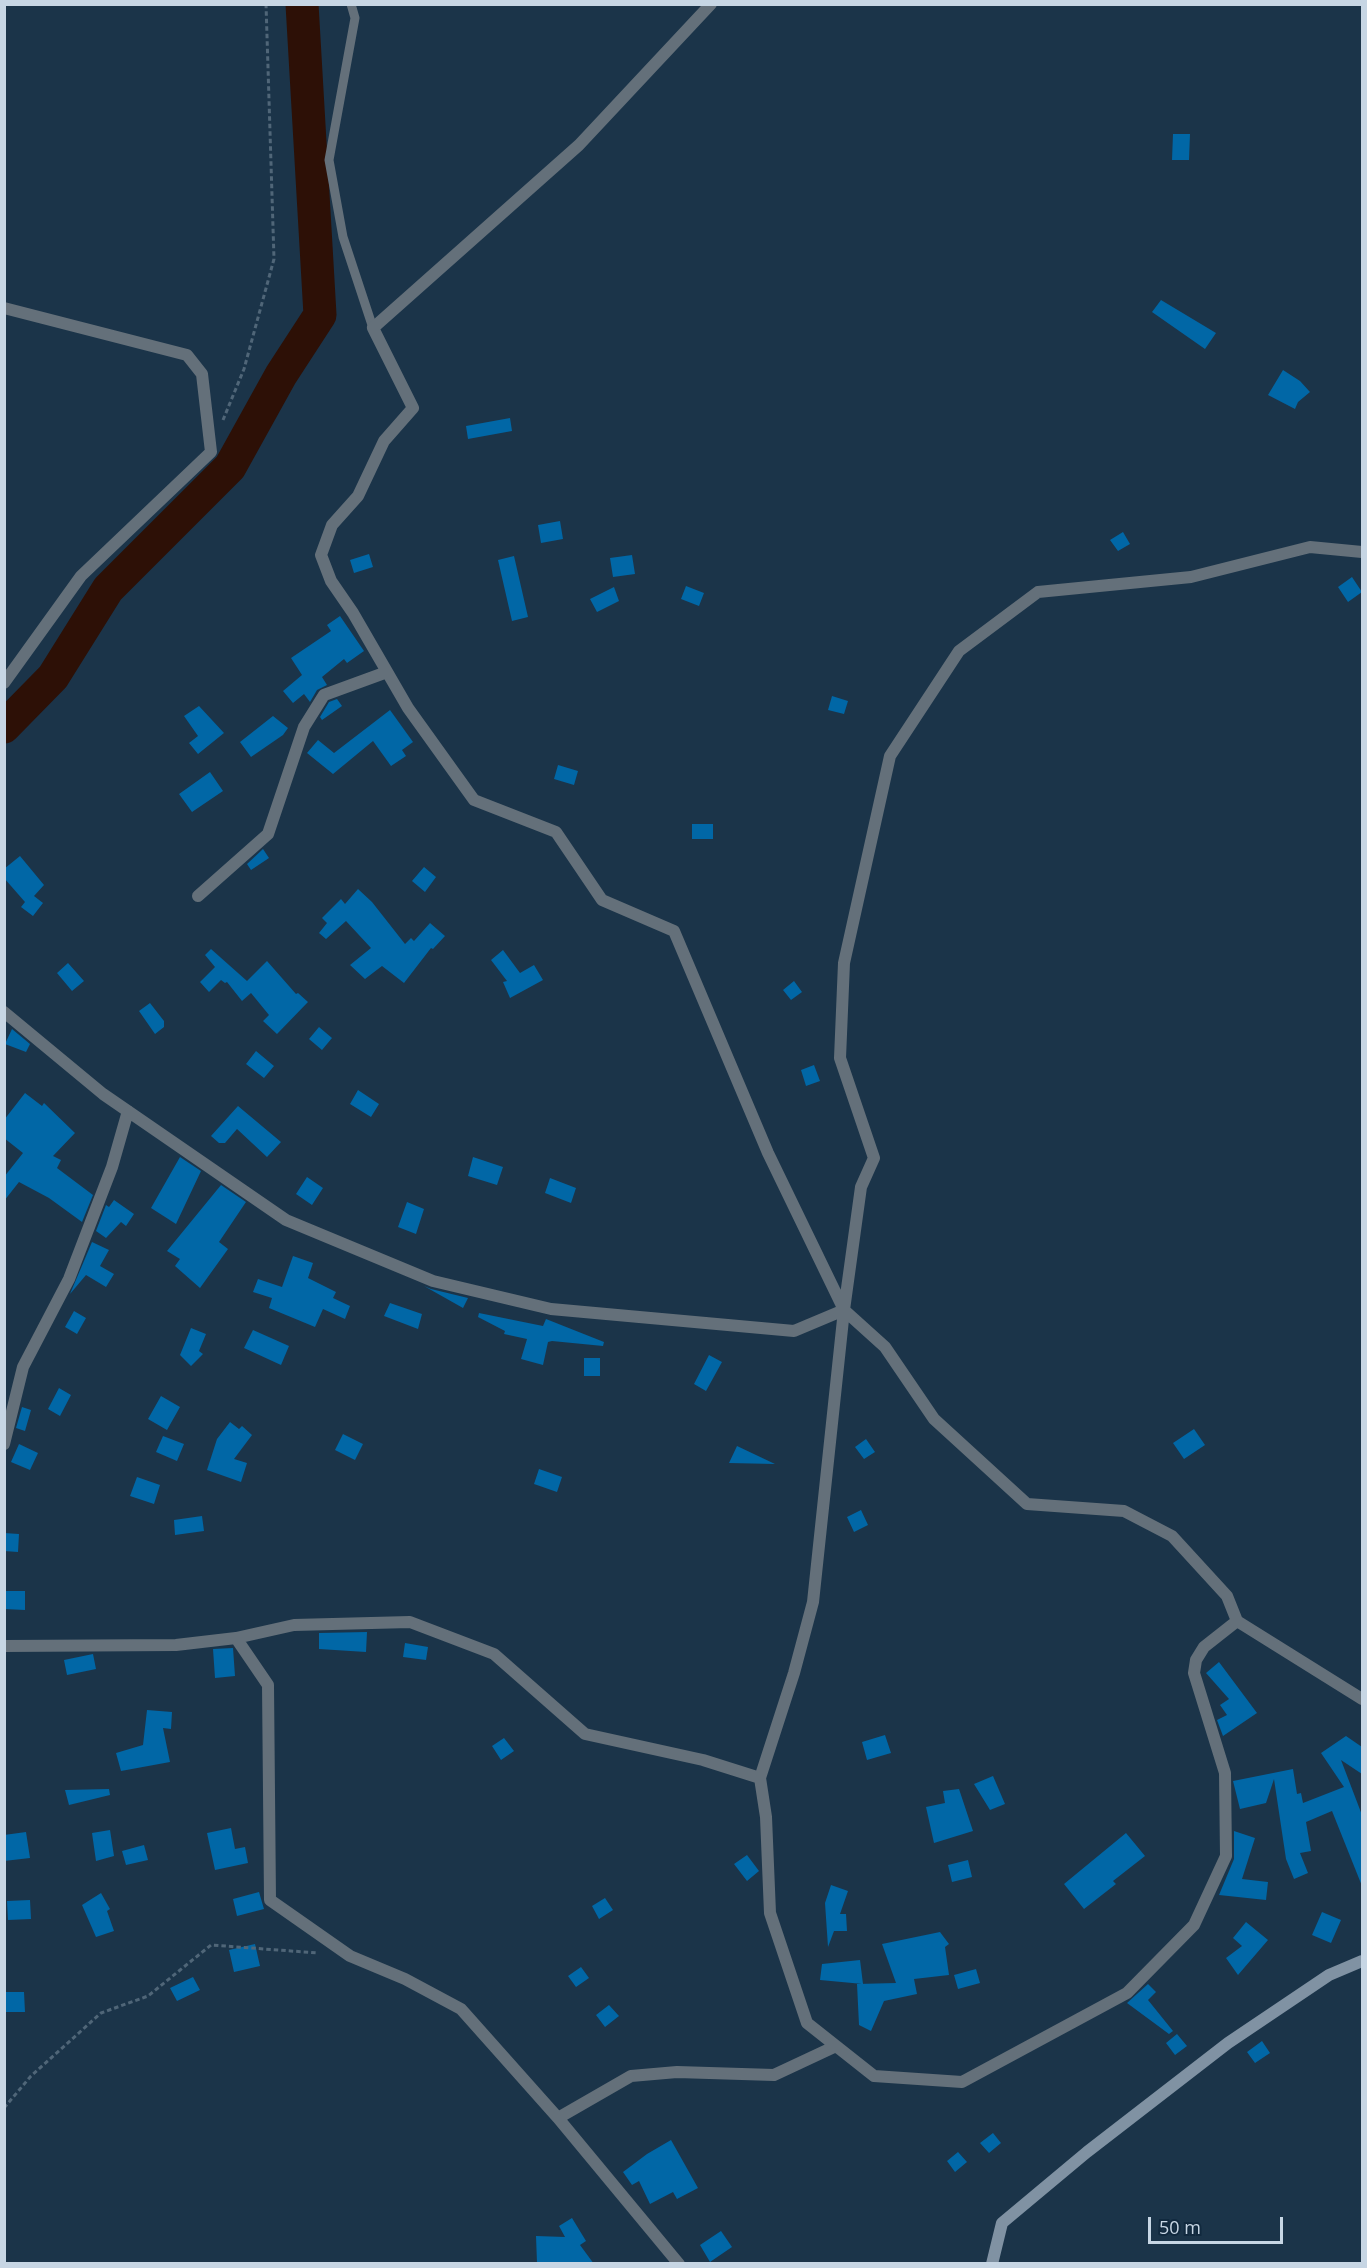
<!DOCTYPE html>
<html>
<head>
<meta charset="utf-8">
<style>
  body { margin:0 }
  #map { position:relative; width:1367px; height:2268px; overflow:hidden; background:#1b3449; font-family:"Open Sans",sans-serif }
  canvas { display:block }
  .frame { position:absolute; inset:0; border:6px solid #c7d6e4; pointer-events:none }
  .scale { position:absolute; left:1148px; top:2217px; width:135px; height:27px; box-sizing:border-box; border:3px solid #c7d6e4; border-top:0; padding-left:8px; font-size:18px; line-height:21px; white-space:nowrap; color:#c7d6e4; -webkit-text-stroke:4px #11293e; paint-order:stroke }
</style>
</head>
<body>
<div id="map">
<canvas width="1367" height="2268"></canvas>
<div class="frame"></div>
<div class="scale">50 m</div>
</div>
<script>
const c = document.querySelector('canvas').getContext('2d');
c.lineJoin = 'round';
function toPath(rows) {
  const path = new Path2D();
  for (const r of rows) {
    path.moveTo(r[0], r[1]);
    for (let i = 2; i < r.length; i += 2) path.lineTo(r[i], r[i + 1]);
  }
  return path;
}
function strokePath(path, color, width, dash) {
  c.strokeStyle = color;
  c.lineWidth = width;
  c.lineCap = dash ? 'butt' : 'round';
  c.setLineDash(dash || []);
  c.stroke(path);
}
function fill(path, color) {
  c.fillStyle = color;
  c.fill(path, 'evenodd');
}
strokePath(toPath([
  [4,727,53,677,108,589,230,467,281,375,320,315,302,4]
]), '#2d1006', 33);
fill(toPath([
  [1173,134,1190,134,1189,160,1172,160],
  [1161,300,1216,333,1205,349,1152,312],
  [1283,370,1300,381,1310,392,1298,402,1295,409,1268,395],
  [510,418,512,431,468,439,466,426],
  [560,521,563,539,541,543,538,525],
  [1123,532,1130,544,1118,551,1110,540],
  [369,554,373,567,354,573,350,560],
  [632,555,635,574,613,577,610,558],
  [514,556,528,617,512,621,498,560],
  [1352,577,1362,592,1348,602,1338,587],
  [686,586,704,593,699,606,681,599],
  [614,587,619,601,597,612,590,599],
  [340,616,364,651,347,663,344,659,322,677,327,685,317,690,310,702,304,694,293,703,283,691,302,675,291,658,331,631,327,625],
  [832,696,848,701,844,714,828,710],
  [337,699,342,706,322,720,320,717,329,702],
  [199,706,224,733,198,754,189,743,198,736,184,716],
  [390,710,413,742,402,750,406,756,391,766,373,741,333,774,307,753,318,740,334,753],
  [273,716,288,728,283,735,251,757,240,742],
  [558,765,578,771,574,785,554,779],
  [210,772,223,791,192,812,179,794],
  [692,824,713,824,713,839,692,839],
  [263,849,269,858,251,870,247,864],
  [20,856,44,885,34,896,43,903,33,916,21,907,25,902,4,878,4,869],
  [424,867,436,877,425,892,412,881],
  [358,889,372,902,405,944,411,938,414,941,430,923,445,936,433,949,431,948,404,983,382,966,365,979,350,965,371,948,346,921,326,939,319,933,327,923,322,918,341,899,345,904],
  [211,949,247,981,267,961,296,994,298,993,308,1002,277,1034,263,1021,269,1015,251,993,242,1001,227,982,225,983,221,980,209,992,200,982,215,967,205,955],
  [503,950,520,973,534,965,543,980,510,998,503,982,507,981,491,960],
  [68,963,84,981,72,991,57,973],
  [794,981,802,992,791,1000,783,990],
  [150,1003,164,1021,164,1027,155,1034,139,1011],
  [319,1027,332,1038,322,1050,309,1039],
  [12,1029,30,1044,26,1052,5,1044],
  [256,1051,274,1066,264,1078,246,1064],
  [814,1065,820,1081,806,1086,801,1070],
  [358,1090,379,1104,371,1117,350,1104],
  [25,1093,42,1106,44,1103,75,1133,53,1156,61,1160,57,1168,93,1195,82,1222,49,1198,19,1182,4,1201,4,1177,23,1153,4,1138,4,1120],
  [238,1106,281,1142,267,1157,237,1129,225,1143,219,1143,211,1136],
  [180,1157,201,1171,176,1224,151,1208],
  [473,1157,503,1167,497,1185,468,1176],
  [307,1177,323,1188,312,1205,296,1194],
  [550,1178,576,1188,571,1203,545,1193],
  [221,1185,246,1202,219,1242,228,1249,200,1288,175,1266,180,1259,167,1251],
  [114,1200,134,1214,126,1226,121,1222,106,1238,96,1231,106,1205,109,1207],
  [407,1202,424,1209,416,1234,398,1227],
  [92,1242,109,1250,100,1266,114,1274,106,1287,86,1275,70,1294],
  [293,1256,313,1263,308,1278,336,1292,333,1298,350,1306,345,1319,323,1309,315,1327,269,1308,272,1298,253,1292,258,1279,282,1287],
  [424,1286,431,1289,468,1298,463,1308],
  [390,1303,422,1314,418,1329,384,1316],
  [74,1311,86,1318,77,1334,65,1327],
  [479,1313,543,1326,546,1319,604,1342,603,1346,552,1341,548,1342,543,1365,521,1359,527,1339,504,1334,505,1331,478,1317],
  [191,1328,206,1334,199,1351,203,1354,191,1366,180,1355],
  [253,1330,289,1346,281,1365,244,1348],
  [709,1355,722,1362,706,1391,694,1384],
  [584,1358,600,1358,600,1376,584,1376],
  [59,1388,71,1395,60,1416,48,1409],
  [161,1396,180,1407,167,1430,148,1419],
  [22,1407,31,1410,25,1431,16,1428],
  [230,1422,239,1429,242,1426,252,1435,234,1459,247,1463,241,1482,207,1470,217,1439],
  [1194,1429,1205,1445,1184,1459,1173,1443],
  [343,1434,363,1444,355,1460,335,1450],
  [163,1436,184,1444,177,1461,156,1452],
  [866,1439,875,1452,864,1459,855,1447],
  [19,1444,38,1453,30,1470,11,1462],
  [737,1446,775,1464,729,1463],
  [539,1469,562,1477,557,1492,534,1484],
  [137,1477,160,1485,154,1504,130,1496],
  [861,1510,868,1525,854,1532,847,1517],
  [202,1516,204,1531,175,1535,174,1520],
  [4,1533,19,1534,18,1552,4,1551],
  [4,1591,25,1591,25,1610,4,1609],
  [367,1632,366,1652,319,1649,319,1633],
  [405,1643,428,1647,426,1660,403,1657],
  [233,1648,235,1676,215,1678,213,1649],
  [93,1654,96,1669,67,1675,64,1660],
  [1219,1662,1257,1713,1223,1736,1217,1720,1227,1715,1220,1705,1229,1699,1206,1673],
  [147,1710,172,1712,171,1729,163,1728,170,1762,121,1771,116,1753,143,1745],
  [885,1735,891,1753,867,1760,862,1742],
  [1346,1736,1362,1747,1362,1774,1341,1760,1362,1815,1362,1886,1332,1811,1306,1822,1311,1851,1300,1853,1308,1873,1294,1879,1286,1859,1274,1779,1266,1803,1240,1809,1233,1781,1293,1769,1297,1794,1301,1793,1303,1803,1344,1787,1321,1753],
  [504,1738,514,1751,501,1760,492,1746],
  [993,1776,1005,1804,990,1810,974,1784],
  [109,1789,110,1795,69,1805,65,1790],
  [959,1789,973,1831,934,1843,926,1807,945,1803,943,1791],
  [231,1828,235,1849,245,1847,248,1863,215,1870,207,1833],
  [110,1830,114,1856,96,1861,92,1833],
  [1234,1831,1255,1838,1242,1879,1268,1882,1266,1900,1219,1895,1234,1859],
  [26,1832,30,1858,4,1861,4,1835],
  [1126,1833,1145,1856,1113,1881,1116,1884,1084,1909,1064,1884],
  [144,1845,148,1860,126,1865,122,1851],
  [747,1855,759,1871,747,1881,734,1864],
  [968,1860,972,1877,952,1882,948,1865],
  [831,1885,848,1891,840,1914,846,1914,847,1931,834,1931,828,1947,825,1903],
  [259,1892,264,1909,237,1916,233,1899],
  [101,1893,110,1909,107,1911,114,1931,96,1937,82,1905],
  [605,1898,613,1910,599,1919,592,1906],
  [30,1900,31,1919,8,1920,7,1901],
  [1322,1912,1341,1920,1331,1943,1312,1935],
  [1246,1922,1268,1940,1238,1975,1226,1958,1242,1946,1233,1938],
  [940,1932,949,1944,945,1947,949,1975,914,1979,917,1994,884,2001,871,2031,859,2025,857,1984,896,1983,882,1944],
  [255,1944,260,1966,234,1972,229,1950],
  [860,1960,863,1984,820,1980,822,1964],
  [581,1967,589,1978,576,1987,568,1976],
  [976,1969,980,1983,958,1989,954,1975],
  [193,1977,200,1990,177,2001,170,1988],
  [1148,1984,1156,1992,1148,2000,1173,2031,1169,2034,1127,2003],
  [4,1992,24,1992,25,2012,4,2012],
  [609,2005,619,2016,605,2027,596,2015],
  [1177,2034,1187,2046,1175,2055,1166,2043],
  [1262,2041,1270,2053,1255,2063,1247,2052],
  [993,2133,1001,2143,989,2153,980,2143],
  [671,2140,698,2188,677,2199,673,2192,650,2204,639,2181,632,2185,623,2172,647,2154],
  [958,2152,967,2162,955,2172,947,2161],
  [572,2218,586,2241,580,2245,594,2264,537,2263,536,2236,565,2237,559,2226],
  [721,2231,732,2247,710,2262,700,2245]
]), '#0167a6');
strokePath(toPath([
  [223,420,244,369,274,259,266,4],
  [4,2108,31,2076,101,2013,148,1996,211,1945,318,1953]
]), '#506678', 3, [4.5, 3]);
strokePath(toPath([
  [351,4,355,18,329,160,343,237,373,328]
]), '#64707a', 9);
strokePath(toPath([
  [711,4,579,145,373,328,413,408,384,441,358,496,332,525,321,555,331,581,353,613,408,708,474,800,556,832,602,900,674,931,768,1153,844,1310,885,1347,934,1419,1027,1504,1124,1511,1172,1536,1227,1596,1237,1621,1362,1699],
  [4,308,187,355,202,374,211,452,81,576,4,683],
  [198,896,268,834,304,727,324,695,387,672],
  [4,1012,103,1094,286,1220,433,1281,551,1309,794,1331,844,1310],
  [4,1444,23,1367,69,1279,112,1167,128,1111],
  [1237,1621,1204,1647,1196,1660,1194,1673,1225,1773,1226,1856,1194,1925,1127,1993,962,2082,874,2076,807,2023,770,1913,766,1817,760,1778,794,1673,813,1602,844,1310,861,1187,874,1158,840,1058,844,963,890,756,959,651,1038,592,1191,577,1310,547,1362,552],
  [236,1638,268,1685,270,1900,350,1956,405,1979,461,2009,558,2118,679,2264],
  [4,1646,176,1645,236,1638,294,1625,410,1622,494,1654,585,1734,703,1760,760,1778],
  [558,2118,631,2076,677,2072,774,2075,836,2046]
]), '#64707a', 12);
strokePath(toPath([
  [992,2264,1002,2223,1087,2152,1228,2043,1329,1975,1362,1961]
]), '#8092a3', 12);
</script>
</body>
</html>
